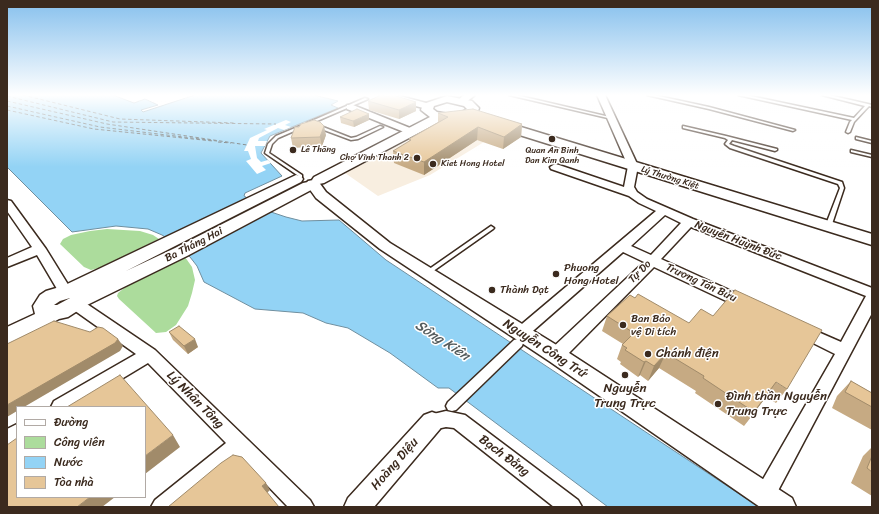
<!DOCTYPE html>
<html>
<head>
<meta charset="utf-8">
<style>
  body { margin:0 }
  #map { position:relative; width:879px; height:514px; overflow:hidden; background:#fff; font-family:Sriracha,sans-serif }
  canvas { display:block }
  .frame { position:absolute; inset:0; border:8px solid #3b2a1e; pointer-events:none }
  .legend { position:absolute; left:16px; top:406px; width:130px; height:92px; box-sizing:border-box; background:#fff; border:1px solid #b1aaa5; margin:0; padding:5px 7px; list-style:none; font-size:12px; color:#3b2a1e }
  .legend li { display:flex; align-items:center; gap:8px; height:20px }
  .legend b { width:20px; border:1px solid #b1aaa5 }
</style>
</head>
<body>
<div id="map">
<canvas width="879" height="514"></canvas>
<div class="frame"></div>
<ul class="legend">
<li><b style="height:5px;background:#fff"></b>Đường</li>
<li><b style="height:11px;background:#acdc9c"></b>Công viên</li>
<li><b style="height:11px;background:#93d3f5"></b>Nước</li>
<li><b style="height:11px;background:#e6c698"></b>Tòa nhà</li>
</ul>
</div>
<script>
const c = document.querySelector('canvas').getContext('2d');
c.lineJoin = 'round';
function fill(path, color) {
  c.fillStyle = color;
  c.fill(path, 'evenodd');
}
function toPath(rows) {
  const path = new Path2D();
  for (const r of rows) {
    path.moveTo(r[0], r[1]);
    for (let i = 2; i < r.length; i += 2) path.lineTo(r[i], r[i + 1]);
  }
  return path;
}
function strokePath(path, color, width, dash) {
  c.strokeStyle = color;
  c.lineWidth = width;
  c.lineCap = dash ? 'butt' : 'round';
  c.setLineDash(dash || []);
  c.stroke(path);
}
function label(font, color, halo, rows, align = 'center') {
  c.font = font + ' Sriracha,sans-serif';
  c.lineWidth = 3;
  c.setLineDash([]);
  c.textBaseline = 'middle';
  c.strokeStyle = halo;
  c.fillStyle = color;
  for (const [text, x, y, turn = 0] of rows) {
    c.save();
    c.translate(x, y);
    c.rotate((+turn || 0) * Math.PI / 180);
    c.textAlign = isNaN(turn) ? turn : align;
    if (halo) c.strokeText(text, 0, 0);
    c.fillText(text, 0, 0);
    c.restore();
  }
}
fill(toPath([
  [438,125,484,142,430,175,378,196,345,173]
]), '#f8eee0');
fill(toPath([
  [107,229,140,231,153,235,159,239,99,268,91,270,84,267,60,244,63,239,71,235,90,231],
  [185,257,192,267,195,280,192,293,188,306,176,325,166,332,156,333,119,299,117,296,118,293,128,285]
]), '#acdc9c');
const water = toPath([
  [7,95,113,95,134,103,145,99,158,105,141,110,143,112,195,95,314,95,338,101,331,105,338,108,270,136,261,153,282,176,245,193,244,196,271,212,286,217,302,221,339,220,386,260,759,507,608,507,449,388,438,388,390,353,348,328,326,323,303,313,255,309,204,282,197,266,190,257,176,244,162,235,148,229,116,226,72,232,7,167,7,95]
]);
fill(water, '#93d3f5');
strokePath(water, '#708f9f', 1);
fill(toPath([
  [286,120,291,122,285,125,291,127,284,130,278,128,259,138,258,141,267,141,265,146,255,146,257,158,261,162,268,160,271,163,262,166,266,170,257,174,246,161,251,159,248,151,244,151,250,138,267,130,264,129]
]), '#fff');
strokePath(toPath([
  [23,95,120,119,235,123],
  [7,96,113,122,276,124],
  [7,101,107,124,247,145],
  [7,106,100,127,217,141],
  [7,110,94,129,213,141],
  [218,142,231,143]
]), '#555d5e', 1, [3.5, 2.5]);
const service = toPath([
  [509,95,516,95,614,118,612,119,509,95],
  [647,95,654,95,709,107,795,130,793,131,709,109,647,95],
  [738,95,746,95,854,118,865,106,822,95,829,95,868,104,872,105,872,107,869,106,854,122,850,132,848,133,846,132,850,122,852,120,738,95],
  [365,98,368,99,310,124,307,123,365,98],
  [316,125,318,125,351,138,356,137,380,126,383,127,358,139,351,140,316,127,316,125],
  [300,126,301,126,301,128,278,138,272,144,269,153,302,175,302,177,300,177,265,153,268,144,276,136,300,126],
  [683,126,726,136,777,149,777,150,775,151,732,140,729,144,734,146,842,182,844,188,831,227,828,229,825,227,840,188,838,184,730,148,725,144,728,140,725,138,683,128,683,126],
  [856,137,872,141,872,143,856,139,856,137],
  [851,150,872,155,872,157,851,152,851,150],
  [491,226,494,228,493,229,429,274,425,274,424,273,425,272,491,226]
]);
const pedestrian = toPath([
  [518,339,522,340,523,343,522,346,456,410,452,411,448,410,446,406,448,402,514,340,518,339]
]);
const minor = toPath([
  [597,95,605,95,638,166,634,187,637,192,647,199,693,219,872,288,872,313,772,502,765,505,758,502,755,495,758,488,835,354,797,335,794,331,797,327,802,325,841,342,866,296,691,227,661,259,749,299,751,303,749,307,744,308,739,307,654,267,562,360,556,361,550,360,548,355,550,350,644,262,623,252,526,337,521,339,516,337,513,333,516,329,656,211,639,203,629,196,551,169,550,167,555,164,559,165,624,187,628,166,597,95],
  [665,215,681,223,651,255,631,246,665,215],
  [347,105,353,105,415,130,416,132,412,135,409,134,347,109,347,105],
  [7,200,11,201,46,249,72,291,70,294,65,296,60,294,37,255,7,267,7,258,32,247,7,211,7,200],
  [76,299,81,300,155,350,310,500,314,507,288,507,239,456,178,507,151,507,155,500,226,443,148,363,75,407,51,407,54,401,136,354,71,308,69,304,71,300,76,299],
  [446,411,465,415,578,500,582,507,554,507,454,428,446,427,432,430,425,428,423,422,425,416,446,411],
  [17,424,17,443,7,448,7,429,17,424]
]);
const tertiary = toPath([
  [380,95,396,95,430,104,432,106,427,109,382,97,380,95],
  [464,95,475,95,465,103,459,103,457,101,464,95],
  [313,180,318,181,326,192,390,243,563,349,792,498,796,507,760,507,549,361,380,249,316,198,306,184,308,181,313,180],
  [432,412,440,415,443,422,440,429,374,507,344,507,348,498,424,415,432,412]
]);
const secondary = toPath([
  [447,96,472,101,479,108,478,111,467,118,443,120,324,183,319,184,314,183,312,180,314,177,430,117,421,110,423,104,447,96],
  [447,102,464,106,467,109,460,113,448,114,437,112,433,109,434,106,447,102],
  [498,120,872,234,872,245,494,127,492,124,494,121,498,120],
  [296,175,301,176,303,179,301,182,126,271,175,248,303,183,308,182,313,183,315,186,313,189,187,256,85,306,68,317,59,319,15,343,7,345,7,327,35,314,33,306,40,295,46,291,63,286,296,175],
  [70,298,57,305,54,305,60,301,70,298]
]);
strokePath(service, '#3b2a1e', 3);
strokePath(pedestrian, '#3b2a1e', 3);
strokePath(minor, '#3b2a1e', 3);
strokePath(tertiary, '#3b2a1e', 3);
strokePath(secondary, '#3b2a1e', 3);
fill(service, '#fff');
fill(pedestrian, '#fff');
fill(minor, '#fff');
fill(tertiary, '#fff');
fill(secondary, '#fff');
fill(toPath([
  [368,101,416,111,399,119,369,110],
  [438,113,522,124,521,137,503,149,477,140,424,175,394,163,393,151,409,142,409,139,438,122],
  [340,117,369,120,354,127,341,123],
  [299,127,326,135,322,146,293,148,291,138],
  [630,295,787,389,776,403,766,397,744,426,695,393,696,391,659,368,648,381,640,375,638,377,620,364,621,362,617,359,622,345,623,344,602,331,607,316],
  [169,332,198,347,188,354,173,340],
  [851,381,872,393,872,430,832,408,837,396],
  [872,447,872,496,851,483,863,456]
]), '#c6aa83');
fill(toPath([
  [416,102,416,111,399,119,399,110],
  [369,114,369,120,354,127,353,121],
  [522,124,521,137,503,149,504,137],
  [324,126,326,135,322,146,320,137],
  [478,127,477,140,424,175,424,162],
  [118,339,123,346,120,351,24,407,17,407,17,411,7,417,7,405],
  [195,339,198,347,188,354,184,346],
  [666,353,659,368,648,381,654,366],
  [646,361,640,375,638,377,644,362],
  [776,382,766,397,744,426,754,412],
  [173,435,180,447,145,474,145,456],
  [266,483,270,490,266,494,262,486],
  [90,497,115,497,102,507,77,507]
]), '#a18b6a');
const building = toPath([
  [381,95,387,96,393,95,416,102,399,110,368,101,381,95],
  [357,109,369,114,353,121,340,117,357,109],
  [473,109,522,124,504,137,478,127,424,162,393,151,411,140,409,139,448,117,438,113,473,109],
  [314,120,320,122,324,126,320,137,291,138,295,127,299,127,301,124,314,120],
  [735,290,822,330,787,389,776,382,754,412,703,378,704,376,666,353,654,366,646,361,644,362,625,350,627,348,622,345,634,333,607,316,630,295,635,298,638,294,689,323,701,309,713,316,735,290],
  [54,321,90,332,98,327,103,328,118,339,115,343,7,405,7,344,54,321],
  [179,326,195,339,184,346,169,332,179,326],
  [120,375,173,435,145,456,145,407,67,407,120,375],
  [851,381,872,393,872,407,845,392,851,381],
  [17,438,17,497,90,497,77,507,7,507,7,445,17,438],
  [233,455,242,457,266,483,262,486,279,507,168,507,221,463,233,455],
  [872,456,872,472,867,468,872,456]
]);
fill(building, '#e6c698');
strokePath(building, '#a18b6a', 1);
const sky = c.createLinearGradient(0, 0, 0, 167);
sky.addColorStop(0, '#86c0ed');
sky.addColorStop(0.57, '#fff');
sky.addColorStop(1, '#ffffff00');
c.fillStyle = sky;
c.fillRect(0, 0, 879, 167);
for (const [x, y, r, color] of [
  [552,139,4,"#3b2a1e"],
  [293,150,4,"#3b2a1e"],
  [417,158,4,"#3b2a1e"],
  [433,164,4,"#3b2a1e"],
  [556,274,4,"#3b2a1e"],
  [492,290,4,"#3b2a1e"],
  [623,325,4,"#3b2a1e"],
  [648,354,4,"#3b2a1e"],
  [625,375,4,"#3b2a1e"],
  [718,404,4,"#3b2a1e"]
]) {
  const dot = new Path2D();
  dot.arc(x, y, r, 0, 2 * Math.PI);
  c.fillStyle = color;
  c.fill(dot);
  strokePath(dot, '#fff', 1.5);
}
label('9px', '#3b2a1e', '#fff', [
  ["Lê Thāng",301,150],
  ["Quan An Binh",552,151,"center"],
  ["Dan Kim Qanh",552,161,"center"],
  ["Chợ Vĩnh Thanh 2",409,158,"right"],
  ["Kiet Hong Hotel",441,164]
], 'left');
label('9px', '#3b2a1e', '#fff', [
  ["Lý Thường Kiệt",670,178,17]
]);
label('11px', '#3b2a1e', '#fff', [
  ["Nguyễn Huỳnh Đức",738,241,21],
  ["Ba Tháng Hai",194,245,-27],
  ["Tự Do",640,272,-45],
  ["Trương Tấn Bửu",701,283,25]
]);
label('11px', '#3b2a1e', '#fff', [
  ["Phuong",564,268],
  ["Hong Hotel",564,281],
  ["Thành Dạt",500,290],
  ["Ban Bảo",631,319],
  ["vệ Di tích",631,332]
], 'left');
label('13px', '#3b2a1e', '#fff', [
  ["Nguyễn Công Trứ",545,349,33],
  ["Lý Nhân Tông",195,400,45],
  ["Bạch Đằng",504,456,37],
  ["Hoàng Diệu",395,464,-49]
]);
label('13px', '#3b2a1e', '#fff', [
  ["Chánh điện",656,354],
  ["Nguyễn",625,389,"center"],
  ["Trung Trực",625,404,"center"],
  ["Đình thần Nguyễn",726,397],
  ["Trung Trực",726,412]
], 'left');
label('italic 14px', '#555d5e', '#fff', [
  ["Sông Kiên",442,341,33]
]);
</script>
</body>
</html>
